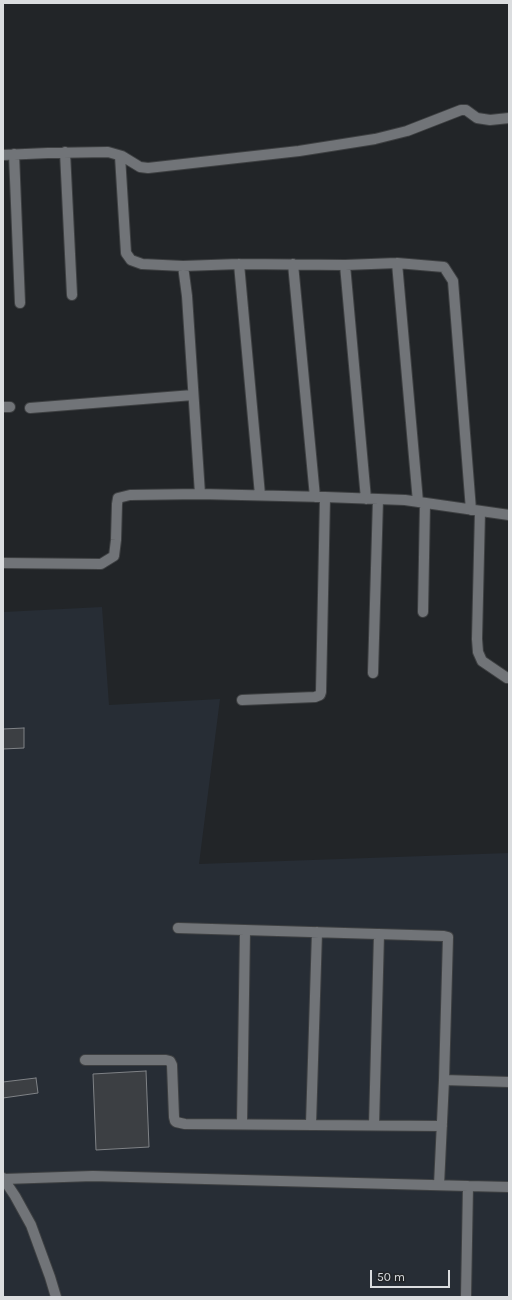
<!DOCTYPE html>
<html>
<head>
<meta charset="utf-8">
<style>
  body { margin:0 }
  #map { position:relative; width:512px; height:1300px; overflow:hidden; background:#222528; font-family:Karla,sans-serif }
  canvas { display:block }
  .frame { position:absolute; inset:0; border:4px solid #dbdddf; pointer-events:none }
  .scale { position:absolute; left:370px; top:1270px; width:80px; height:18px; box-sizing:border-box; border:2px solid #dbdddf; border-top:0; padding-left:5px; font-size:12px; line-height:14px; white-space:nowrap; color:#dbdddf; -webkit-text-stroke:3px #222528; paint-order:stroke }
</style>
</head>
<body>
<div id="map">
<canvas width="512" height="1300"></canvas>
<div class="frame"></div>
<div class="scale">50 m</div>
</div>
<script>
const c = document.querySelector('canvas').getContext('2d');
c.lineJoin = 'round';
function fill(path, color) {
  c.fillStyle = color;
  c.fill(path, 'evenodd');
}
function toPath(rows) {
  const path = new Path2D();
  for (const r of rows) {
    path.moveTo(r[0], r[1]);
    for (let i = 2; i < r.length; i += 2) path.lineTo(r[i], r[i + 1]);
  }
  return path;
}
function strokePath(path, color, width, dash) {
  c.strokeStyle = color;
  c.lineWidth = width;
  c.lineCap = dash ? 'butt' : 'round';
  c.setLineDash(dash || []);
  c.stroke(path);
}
fill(toPath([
  [102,607,109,705,220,699,199,864,509,853,509,1297,3,1297,3,612]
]), '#272d35');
const building = toPath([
  [24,728,24,748,3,749,3,729,24,728],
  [146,1071,149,1147,96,1150,93,1074,146,1071],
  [36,1078,38,1093,3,1098,3,1082,36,1078]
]);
fill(building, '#3c3f43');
strokePath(building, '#7f8286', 1);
const minor = toPath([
  [65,152,72,295],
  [14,154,20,303],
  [3,155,48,153,108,152,122,156,140,167,148,168,299,151,375,139,407,131,461,110,466,110,477,118,490,120,509,118],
  [120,156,126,253,131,260,142,264,183,266,187,296,200,494],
  [397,263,418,502],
  [239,264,260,495],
  [293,264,315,497],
  [345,265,366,499],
  [183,266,239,264,345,265,397,263,444,267,453,281,471,510],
  [3,407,10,407],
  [30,408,193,395],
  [480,511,477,639,478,652,482,661,507,678],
  [3,563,101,564,114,556,116,540,117,504,118,498,130,495,200,494,325,497,405,500,509,515],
  [423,612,425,503],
  [373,673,378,499],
  [242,700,315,697,320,695,321,692,325,497],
  [178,928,444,936,448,937,444,1080],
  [85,1060,166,1060,170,1061,172,1065,174,1117,175,1121,176,1122,185,1124,442,1126],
  [242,1123,245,931],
  [311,1124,317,932],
  [374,1125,379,934],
  [3,1178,15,1196,31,1225,50,1277,56,1297],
  [4,1179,93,1176,468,1186],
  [439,1185,444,1080,509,1082],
  [466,1297,468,1186,509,1187]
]);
strokePath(minor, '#3e4042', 12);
strokePath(minor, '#717478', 10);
</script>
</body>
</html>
